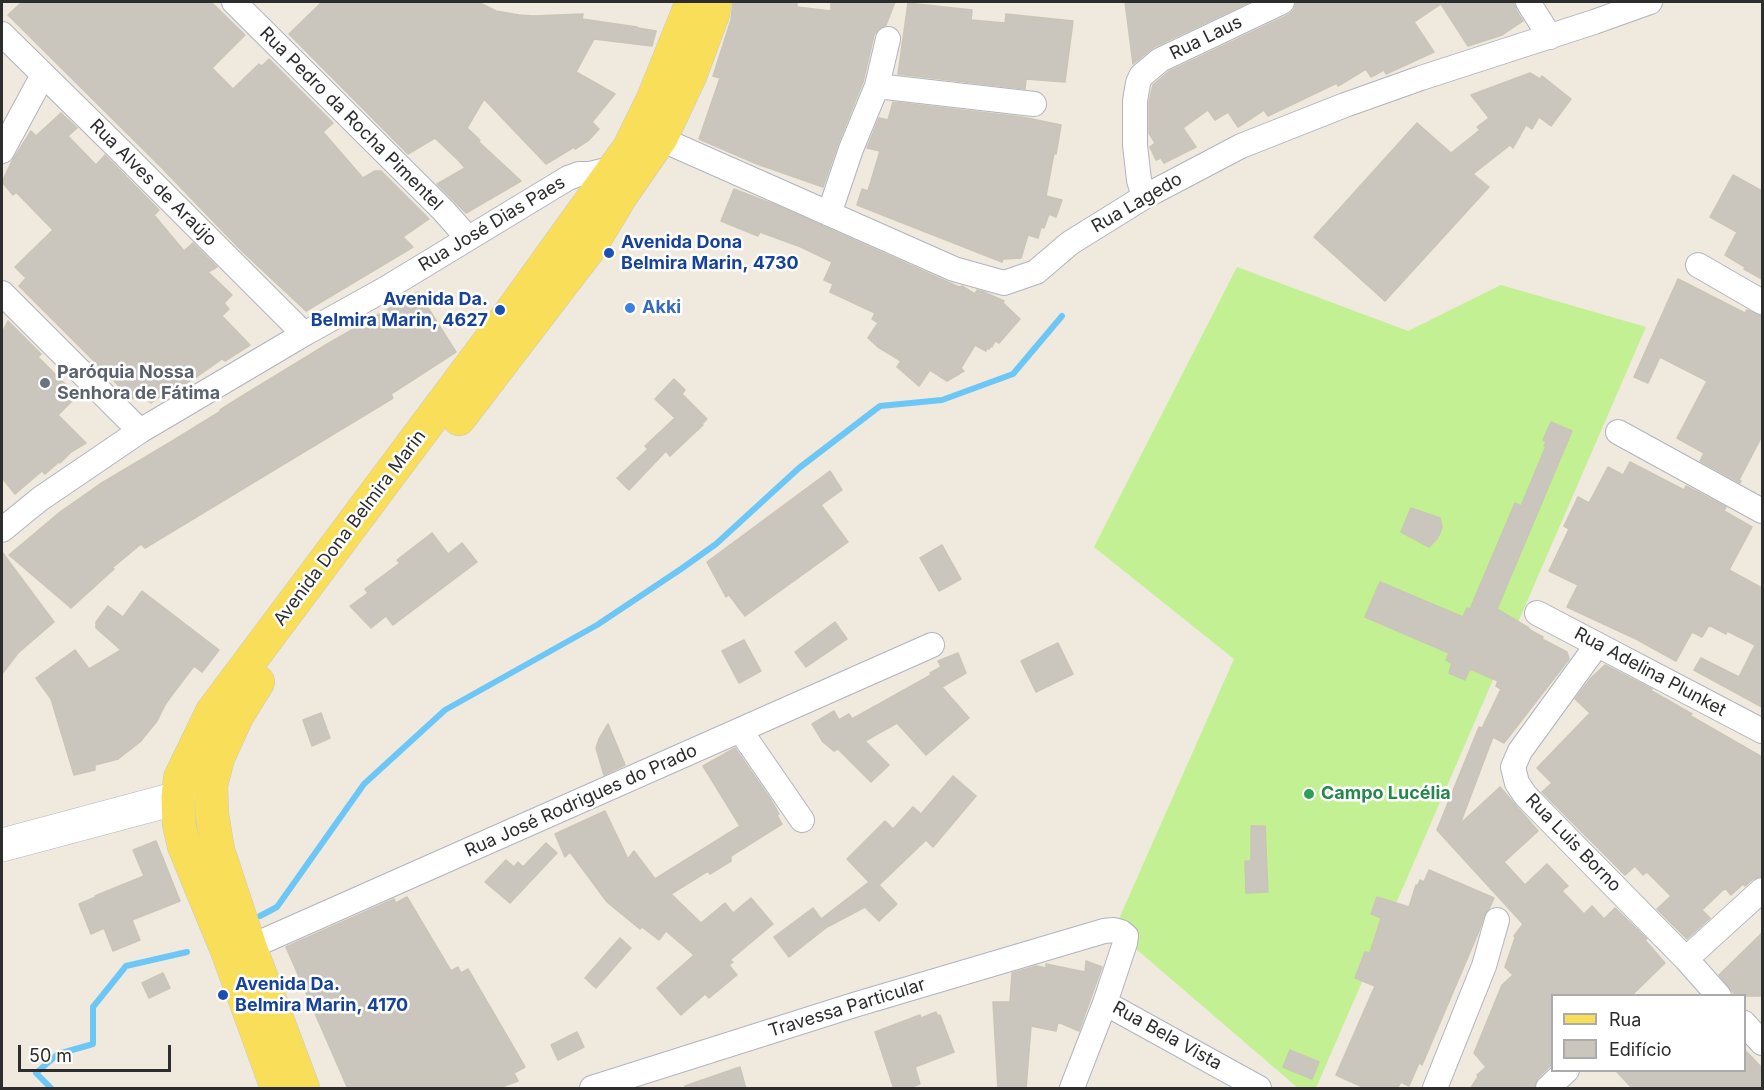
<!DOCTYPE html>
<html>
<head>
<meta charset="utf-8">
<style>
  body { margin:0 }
  #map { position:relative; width:1764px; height:1090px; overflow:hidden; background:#efe9de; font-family:Inter,sans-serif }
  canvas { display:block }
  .frame { position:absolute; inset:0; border:3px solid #2d2d2d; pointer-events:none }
  .legend { position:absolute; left:1551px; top:994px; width:195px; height:78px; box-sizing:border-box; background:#fff; border:2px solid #ababab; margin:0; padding:8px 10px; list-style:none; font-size:18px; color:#2d2d2d }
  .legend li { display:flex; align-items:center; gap:12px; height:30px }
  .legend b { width:30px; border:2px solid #ababab }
  .scale { position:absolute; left:18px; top:1045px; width:153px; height:27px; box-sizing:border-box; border:3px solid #2d2d2d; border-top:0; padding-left:8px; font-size:18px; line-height:21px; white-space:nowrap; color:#2d2d2d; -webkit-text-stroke:4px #fff; paint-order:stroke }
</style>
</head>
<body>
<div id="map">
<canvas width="1764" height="1090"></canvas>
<div class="frame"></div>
<ul class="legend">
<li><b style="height:8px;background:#f9df59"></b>Rua</li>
<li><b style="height:16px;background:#cac6be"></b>Edifício</li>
</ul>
<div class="scale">50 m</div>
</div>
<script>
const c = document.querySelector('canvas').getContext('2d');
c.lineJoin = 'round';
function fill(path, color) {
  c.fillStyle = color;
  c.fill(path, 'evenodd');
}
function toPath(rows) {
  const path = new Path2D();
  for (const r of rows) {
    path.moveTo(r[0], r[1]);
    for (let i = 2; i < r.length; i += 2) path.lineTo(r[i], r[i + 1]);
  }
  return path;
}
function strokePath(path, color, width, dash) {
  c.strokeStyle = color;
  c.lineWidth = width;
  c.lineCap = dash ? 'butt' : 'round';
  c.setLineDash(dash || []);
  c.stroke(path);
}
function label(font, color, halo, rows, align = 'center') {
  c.font = font + ' Inter,sans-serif';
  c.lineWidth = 5;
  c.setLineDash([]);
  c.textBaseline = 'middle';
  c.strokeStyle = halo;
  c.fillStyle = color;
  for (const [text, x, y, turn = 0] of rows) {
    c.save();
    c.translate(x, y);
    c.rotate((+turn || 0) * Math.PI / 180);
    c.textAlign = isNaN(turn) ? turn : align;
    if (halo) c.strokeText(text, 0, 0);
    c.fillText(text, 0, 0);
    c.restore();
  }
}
fill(toPath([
  [1237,267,1408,331,1501,285,1646,327,1316,1088,1298,1088,1114,930,1234,659,1094,547]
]), '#c2f093');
strokePath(toPath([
  [260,916,277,907,364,784,445,710,597,625,681,569,716,544,799,468,880,406,942,400,1013,374,1062,316],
  [51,1088,36,1073,58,1054,93,1044,93,1007,126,966,187,952]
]), '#6cc7f6', 6);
const building = toPath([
  [22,2,211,2,245,35,212,68,233,89,259,64,262,66,269,59,333,123,323,132,363,178,375,171,381,171,429,219,403,237,413,247,306,311,242,251,160,166,8,15,22,2],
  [322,2,478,2,496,11,519,15,533,16,583,14,582,19,637,27,638,28,656,31,652,46,594,39,576,72,615,94,592,122,599,129,589,140,575,149,574,147,546,164,484,99,467,128,480,140,479,142,521,181,466,213,437,184,465,168,459,161,435,138,408,154,289,34,322,2],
  [733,2,797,2,797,7,831,11,831,2,895,2,886,25,878,29,874,35,863,82,838,144,823,187,757,164,699,139,720,78,713,76,731,20,733,2],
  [1125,2,1250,2,1154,47,1133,64,1125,2],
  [1296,2,1514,2,1516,10,1523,21,1502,35,1468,46,1441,4,1414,22,1434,52,1386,74,1384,70,1371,77,1366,69,1338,86,1337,83,1268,116,1264,110,1238,127,1228,112,1215,120,1208,110,1183,128,1196,147,1164,163,1161,158,1156,160,1150,147,1155,143,1149,133,1149,102,1153,85,1168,72,1288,15,1294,10,1296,2],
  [908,3,972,10,971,20,1005,23,1006,14,1073,21,1065,82,1026,79,1025,89,898,74,908,3],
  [1530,73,1540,79,1542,76,1571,99,1551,126,1539,117,1532,129,1526,125,1513,148,1510,145,1473,174,1489,187,1385,301,1314,237,1417,123,1451,153,1480,130,1477,127,1489,118,1471,95,1530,73],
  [893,102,1022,117,1061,125,1056,154,1054,153,1046,196,1062,200,1056,217,1049,214,1044,228,1041,227,1038,238,1028,235,1021,258,1003,259,1002,262,857,205,862,189,868,191,880,151,867,148,879,118,888,120,893,102],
  [61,113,77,128,68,136,96,165,105,155,159,210,154,215,184,251,193,243,217,267,208,272,232,295,224,303,229,309,222,316,250,345,225,361,222,359,195,378,168,394,167,392,151,403,141,392,132,399,19,286,26,278,15,267,53,230,16,192,13,195,2,182,12,161,31,131,36,136,61,113],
  [1733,175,1762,191,1762,279,1744,269,1745,267,1725,255,1737,232,1710,217,1733,175],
  [734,189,778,206,959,287,962,286,975,294,977,290,984,292,1004,301,1003,303,1020,319,999,343,995,341,992,347,991,346,989,349,987,348,986,351,975,345,961,368,964,371,947,381,930,370,919,386,897,367,901,361,878,347,868,338,878,323,872,319,875,313,830,292,833,284,824,280,832,262,801,247,760,232,758,236,721,221,734,189],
  [1678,279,1745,313,1747,310,1762,316,1762,436,1739,480,1741,481,1740,483,1700,461,1704,453,1677,438,1707,381,1660,357,1648,383,1634,377,1678,279],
  [418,292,456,352,391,394,393,398,380,406,145,548,141,544,112,568,114,569,71,608,9,555,60,512,100,484,169,443,221,411,220,410,234,401,329,343,418,292],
  [8,321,41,354,38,357,77,396,58,415,86,443,71,452,60,463,59,462,45,474,42,471,15,494,2,478,2,333,8,321],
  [674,379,685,390,682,394,707,419,702,424,703,425,670,456,666,451,629,490,617,478,648,449,645,446,675,418,655,399,674,379],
  [1551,422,1572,431,1497,609,1529,628,1528,629,1543,637,1542,639,1567,652,1569,659,1504,743,1493,737,1460,824,1500,787,1538,831,1504,862,1525,885,1547,864,1568,886,1562,891,1584,914,1592,906,1604,919,1615,908,1647,939,1644,939,1665,963,1631,996,1552,996,1552,1064,1538,1078,1533,1089,1470,1089,1478,1077,1477,1075,1486,1067,1474,1053,1502,985,1513,975,1505,967,1515,938,1514,936,1523,924,1437,830,1479,727,1482,728,1501,689,1496,686,1498,681,1470,669,1465,680,1449,673,1452,663,1446,660,1449,653,1365,617,1380,582,1463,617,1467,608,1470,609,1515,503,1521,506,1546,446,1544,446,1546,441,1543,440,1551,422],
  [1630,462,1684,490,1686,486,1726,507,1724,511,1752,527,1729,570,1762,588,1762,707,1694,670,1701,658,1739,677,1755,645,1727,631,1726,634,1709,625,1702,637,1692,632,1676,661,1636,639,1567,607,1578,585,1549,571,1569,529,1564,526,1578,497,1589,503,1608,467,1623,475,1630,462],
  [830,471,842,490,821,505,848,542,745,616,729,595,726,597,707,562,830,471],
  [1411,508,1440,518,1442,527,1440,533,1437,539,1429,547,1401,532,1411,508],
  [432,533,448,554,462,543,477,562,393,625,386,616,371,628,350,606,368,593,365,589,400,563,397,560,432,533],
  [942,545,961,579,939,591,920,558,942,545],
  [2,552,54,622,18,653,2,674,2,552],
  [142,591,219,650,202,672,194,666,166,703,157,721,140,742,118,759,95,765,95,770,74,775,51,699,36,678,75,650,89,669,121,650,96,628,96,622,108,606,123,617,142,591],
  [835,622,847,639,806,667,795,652,835,622],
  [744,640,761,671,739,683,722,651,744,640],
  [1058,643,1073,674,1036,692,1021,661,1058,643],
  [958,653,966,673,942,687,969,718,926,755,897,723,865,741,889,765,871,782,838,749,834,751,823,742,812,724,834,711,839,720,849,714,852,719,931,675,930,673,941,667,938,661,958,653],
  [1605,665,1652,689,1650,690,1692,714,1689,715,1762,757,1762,876,1753,879,1745,886,1743,884,1731,895,1725,888,1702,910,1710,918,1687,939,1657,909,1671,896,1647,872,1643,875,1635,866,1625,875,1542,792,1552,783,1537,768,1590,713,1575,699,1591,678,1605,665],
  [321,713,330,738,312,746,303,720,321,713],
  [608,724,625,765,604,775,596,748,599,739,608,724],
  [735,748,771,800,779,814,777,815,782,824,731,856,731,861,710,874,708,871,671,894,701,923,725,903,733,913,751,898,773,924,730,960,733,962,729,965,737,975,709,998,705,994,681,1015,657,988,694,955,666,931,659,940,642,927,640,929,607,902,570,852,565,857,555,834,605,811,628,859,634,851,655,879,740,826,703,766,735,748],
  [953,776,976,796,933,847,926,840,879,885,897,904,879,921,865,907,827,927,789,957,774,937,813,908,821,919,869,882,847,859,885,821,893,829,913,807,921,814,953,776],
  [1251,826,1265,826,1268,892,1246,893,1245,861,1251,861,1251,826],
  [156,841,180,901,132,920,140,940,113,951,104,928,91,934,79,904,96,897,95,896,144,876,133,850,156,841],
  [546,843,557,853,510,903,485,882,506,860,514,867,518,862,523,867,546,843],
  [1429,870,1494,898,1489,909,1484,916,1479,931,1422,1065,1419,1063,1409,1086,1401,1082,1397,1089,1367,1089,1336,1075,1375,986,1355,978,1365,952,1370,953,1381,918,1371,914,1377,897,1409,907,1416,885,1418,885,1420,880,1424,882,1429,870],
  [407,897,451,971,458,967,461,973,468,969,525,1067,514,1073,518,1081,496,1089,348,1089,286,947,394,899,396,903,407,897],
  [1762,933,1762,996,1736,996,1719,975,1762,933],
  [620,938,631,948,596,988,585,978,620,938],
  [1086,961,1102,967,1079,1031,1058,1022,1056,1031,1031,1026,1026,1089,998,1089,993,1002,1010,1002,1012,973,1036,966,1046,968,1046,964,1085,972,1086,961],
  [163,973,170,988,149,998,142,983,163,973],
  [936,1012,938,1016,940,1015,954,1052,915,1067,920,1084,906,1089,894,1089,875,1032,920,1015,921,1018,936,1012],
  [577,1032,584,1047,558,1060,551,1045,577,1032],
  [1744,1049,1762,1068,1762,1089,1633,1089,1616,1071,1744,1071,1744,1049],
  [1290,1050,1319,1062,1312,1079,1283,1067,1290,1050],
  [740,1067,746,1089,685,1089,685,1086,740,1067]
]);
fill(building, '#cac6be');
strokePath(building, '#cbc5b7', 1.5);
const street = toPath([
  [234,2,443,210,467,237],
  [1528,2,1550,37],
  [2,34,116,146,304,334],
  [877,86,1034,104],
  [645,132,954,269,1004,283,1036,272,1070,243,1144,197,1241,146,1345,105,1421,78,1594,22,1650,2],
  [2,151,43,75],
  [1144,197,1139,180,1135,145,1135,101,1138,83,1141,76,1160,60,1282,2],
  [829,214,851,149,877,86,888,39],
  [1698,265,1762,302],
  [2,293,140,431],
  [1618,432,1762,511],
  [2,530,40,499,140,431,304,334,385,289,568,178,579,174,590,174,615,168],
  [1537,613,1762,731],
  [1597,645,1520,751,1513,767,1517,783,1525,795,1567,838,1686,959,1719,996],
  [740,730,802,820],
  [236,951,250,947,932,645],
  [1686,959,1762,890],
  [1105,1003,1259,1088],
  [1744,1023,1762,1043],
  [592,1088,854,1005,1104,931,1114,930,1121,932,1126,936,1125,943,1105,1003,1072,1088],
  [1435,1088,1484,966,1497,920],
  [1548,1088,1567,1070]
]);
const secondary = toPath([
  [2,845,178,798]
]);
const primary = toPath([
  [459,419,589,249,621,196,661,138,690,76,713,14,715,2],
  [258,682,237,716,218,758,211,785,212,814,218,850,250,947,303,1088],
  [277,1088,228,953,184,846,179,824,178,798,180,778,212,712,508,316,629,148,653,99,692,2]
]);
strokePath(street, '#b2b3c1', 26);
strokePath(secondary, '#b2b3c1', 34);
strokePath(primary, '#c8c8c8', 34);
strokePath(street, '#fff', 24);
strokePath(secondary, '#fff', 33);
strokePath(primary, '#f9df59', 33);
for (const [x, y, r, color] of [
  [609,253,6,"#1a4fb4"],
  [630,308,6,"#3f7fe0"],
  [500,310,6,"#1a4fb4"],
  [45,383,6,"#6b7280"],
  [1309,794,6,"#2e9e5b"],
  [223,995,6,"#1a4fb4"]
]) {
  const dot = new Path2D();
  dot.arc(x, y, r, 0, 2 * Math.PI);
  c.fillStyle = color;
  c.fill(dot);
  strokePath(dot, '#fff', 2);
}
label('18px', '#2d2d2d', '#fff', [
  ["Rua Laus",1206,38,-26],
  ["Rua Pedro da Rocha Pimentel",351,119,45],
  ["Rua Alves de Araújo",153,183,45],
  ["Rua Lagedo",1137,203,-30],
  ["Rua José Dias Paes",492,224,-31],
  ["Avenida Dona Belmira Marin",350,528,-53],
  ["Rua Adelina Plunket",1650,672,28],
  ["Rua José Rodrigues do Prado",581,801,-24],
  ["Rua Luis Borno",1573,843,46],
  ["Travessa Particular",847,1008,-17],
  ["Rua Bela Vista",1167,1036,29]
]);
label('bold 18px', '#164399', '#fff', [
  ["Avenida Dona",621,243],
  ["Belmira Marin, 4730",621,264],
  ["Avenida Da.",488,300,"right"],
  ["Belmira Marin, 4627",488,321,"right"],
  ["Avenida Da.",235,985],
  ["Belmira Marin, 4170",235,1006]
], 'left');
label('bold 18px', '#366cbe', '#fff', [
  ["Akki",642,308]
], 'left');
label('bold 18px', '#5b616d', '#fff', [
  ["Paróquia Nossa",57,373],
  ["Senhora de Fátima",57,394]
], 'left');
label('bold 18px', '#27864d', '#fff', [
  ["Campo Lucélia",1321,794]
], 'left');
</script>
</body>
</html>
